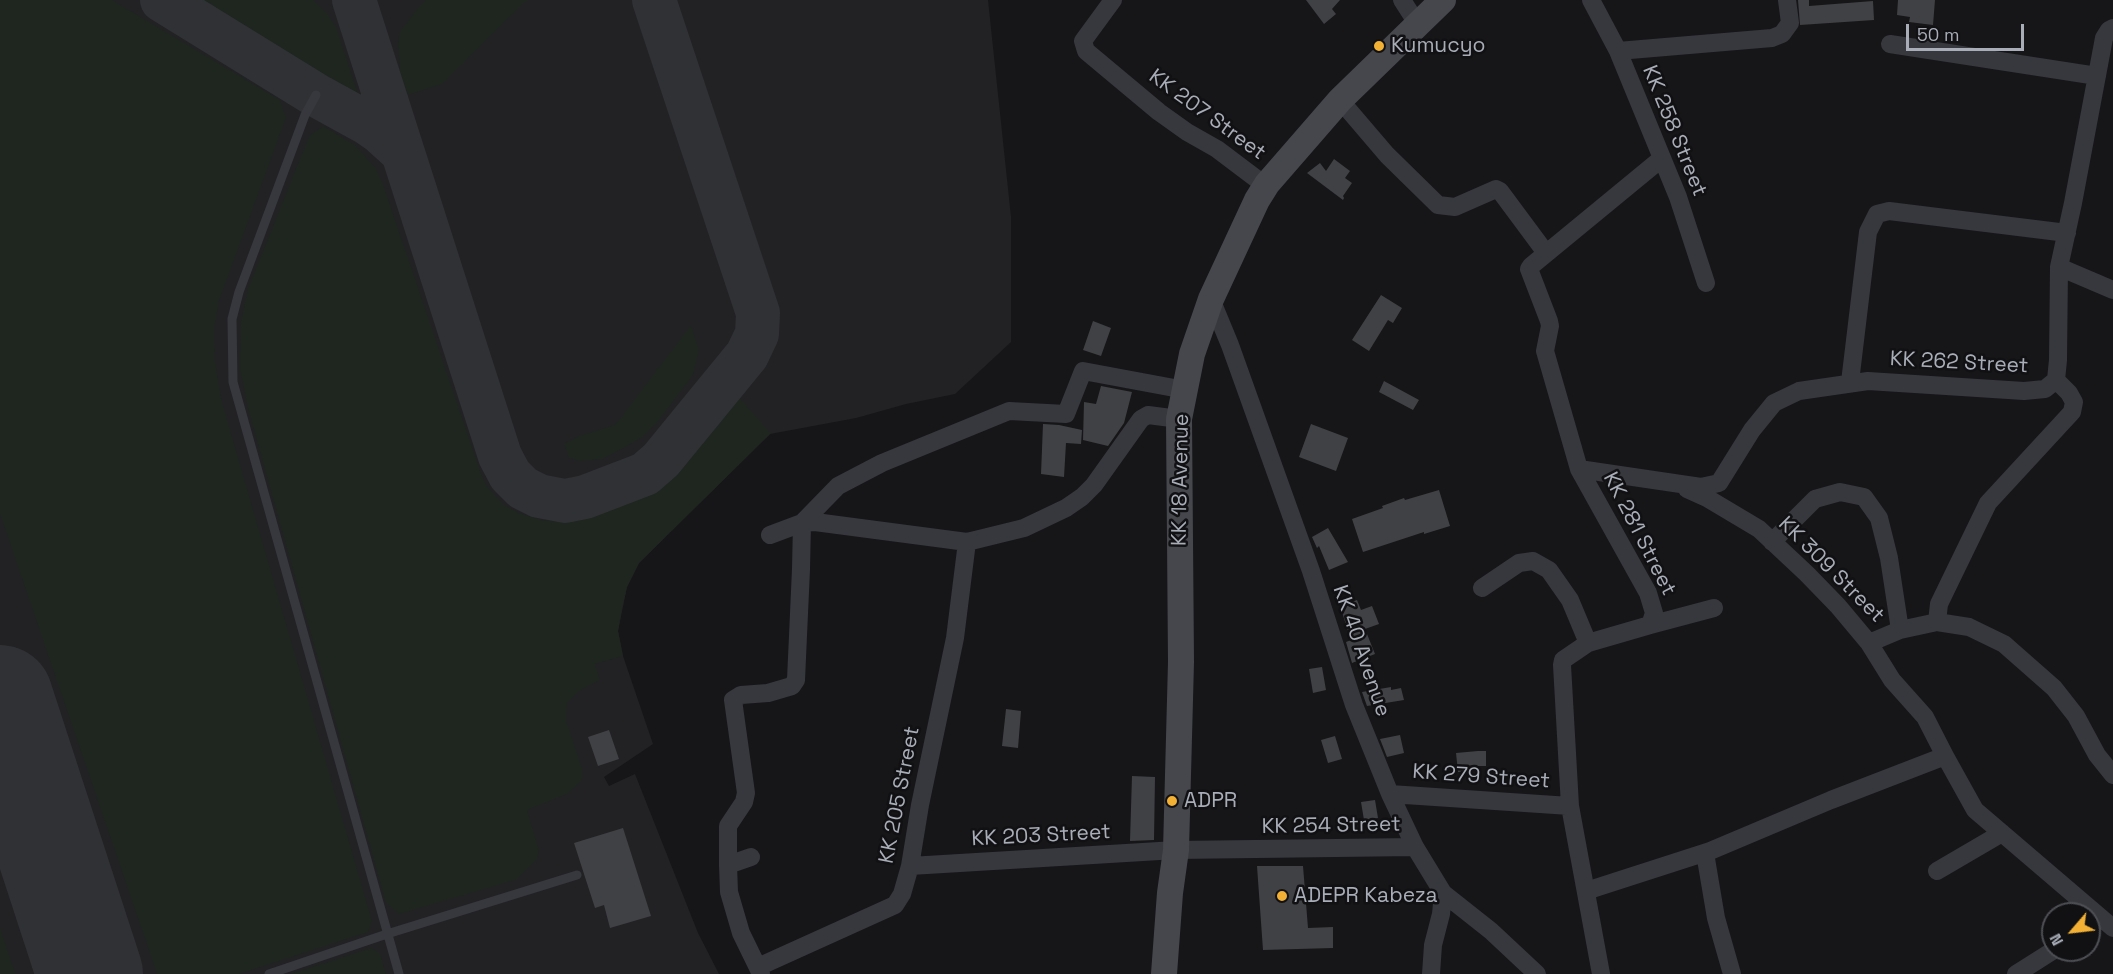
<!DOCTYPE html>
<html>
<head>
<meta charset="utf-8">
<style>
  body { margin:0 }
  #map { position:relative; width:2113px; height:974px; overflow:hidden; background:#161618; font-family:"Space Grotesk",sans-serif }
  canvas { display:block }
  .north { position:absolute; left:2041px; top:902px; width:60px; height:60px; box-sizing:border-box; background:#111113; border:2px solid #4d4f55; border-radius:50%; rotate:242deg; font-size:16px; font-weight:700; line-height:24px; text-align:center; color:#a8adb8 }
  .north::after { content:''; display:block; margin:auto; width:21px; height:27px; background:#f2b134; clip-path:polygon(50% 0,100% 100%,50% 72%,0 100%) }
  .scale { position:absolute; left:1906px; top:24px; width:118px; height:27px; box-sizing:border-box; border:3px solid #a8adb8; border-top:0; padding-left:8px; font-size:18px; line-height:21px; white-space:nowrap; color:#a8adb8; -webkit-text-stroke:4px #111113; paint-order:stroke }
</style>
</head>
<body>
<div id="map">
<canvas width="2113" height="974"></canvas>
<div class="north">N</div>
<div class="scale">50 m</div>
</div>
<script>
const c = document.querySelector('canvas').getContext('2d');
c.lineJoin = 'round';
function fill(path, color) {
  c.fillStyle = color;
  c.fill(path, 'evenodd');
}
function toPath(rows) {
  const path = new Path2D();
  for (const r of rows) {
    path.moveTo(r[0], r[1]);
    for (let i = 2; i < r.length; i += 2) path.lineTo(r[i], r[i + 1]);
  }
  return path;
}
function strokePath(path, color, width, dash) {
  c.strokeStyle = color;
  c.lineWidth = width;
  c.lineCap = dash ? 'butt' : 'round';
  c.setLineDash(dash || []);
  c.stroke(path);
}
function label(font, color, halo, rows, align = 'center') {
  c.font = font + ' "Space Grotesk",sans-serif';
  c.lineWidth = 5;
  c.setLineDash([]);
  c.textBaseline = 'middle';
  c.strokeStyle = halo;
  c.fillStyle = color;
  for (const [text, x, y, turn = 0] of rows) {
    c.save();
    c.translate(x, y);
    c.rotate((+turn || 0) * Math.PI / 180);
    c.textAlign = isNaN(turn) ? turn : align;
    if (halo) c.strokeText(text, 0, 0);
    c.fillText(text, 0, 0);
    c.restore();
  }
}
fill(toPath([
  [0,0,988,0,1011,217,1011,342,955,394,906,404,856,418,770,434,639,563,627,587,618,631,623,656,653,744,604,777,609,786,635,774,698,933,719,974,0,974]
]), '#222225');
fill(toPath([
  [0,0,112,0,280,100,286,118,219,301,214,329,215,362,222,402,372,921,368,932,239,974,157,974,0,514],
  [197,0,313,0,327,13,336,27,359,97],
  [426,0,531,0,525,2,442,84,408,95,400,71,398,46,399,36,401,30,420,5],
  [323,126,355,145,375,167,383,184,480,471,486,485,504,505,519,513,541,520,563,522,649,496,663,483,737,395,771,433,639,563,627,587,622,608,618,631,623,656,595,664,600,680,581,690,567,703,566,720,582,768,583,776,581,782,567,794,527,810,539,850,537,859,518,879,399,914,386,903,248,408,240,368,241,321,248,289,309,136],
  [691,325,699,350,693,375,660,419,643,437,603,459,580,461,569,458,564,444,579,436,615,425],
  [0,927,10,958,16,974,0,974],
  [371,948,380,953,386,974,291,974]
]), '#1e261f');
strokePath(toPath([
  [162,0,316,95,367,123,380,132,401,151],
  [354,0,500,456,510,475,523,488,539,496,565,501,585,497,645,474,661,460,747,355,757,334,758,313,654,0]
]), '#303135', 44);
strokePath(toPath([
  [0,698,90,974]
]), '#303135', 106);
fill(toPath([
  [1306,0,1340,0,1332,9,1336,14,1324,24],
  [1798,0,1809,0,1809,6,1873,1,1874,20,1800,25],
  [1898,0,1935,0,1933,25,1909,22,1910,17,1897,15],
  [1334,159,1350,171,1345,178,1352,183,1343,196,1344,198,1343,200,1307,173,1320,163,1326,171],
  [1381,295,1402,308,1393,323,1388,320,1369,351,1352,340],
  [1093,321,1111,328,1101,356,1083,350],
  [1384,381,1419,400,1413,410,1379,392],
  [1101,386,1132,392,1124,423,1108,446,1083,440,1084,402,1096,404],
  [1043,424,1059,425,1082,430,1081,444,1066,443,1064,477,1041,474],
  [1311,424,1348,438,1336,471,1299,457],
  [1439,490,1450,526,1424,534,1424,532,1363,552,1352,519,1383,508,1382,506,1404,498,1405,500],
  [1328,528,1348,562,1329,570,1319,546,1317,548,1312,537],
  [1357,600,1361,610,1372,606,1379,624,1365,629,1375,654,1352,663,1346,642,1351,640,1340,606],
  [1322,667,1326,690,1313,693,1309,669],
  [1391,687,1391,690,1401,688,1404,700,1367,706,1362,692],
  [1006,709,1021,711,1018,748,1002,746],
  [609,730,619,759,598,766,588,737],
  [1400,735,1404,753,1387,757,1380,739],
  [1335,736,1342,759,1328,763,1321,740],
  [1478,751,1486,751,1486,766,1475,766,1476,770,1458,772,1456,753],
  [1132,776,1155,777,1154,840,1130,841],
  [1375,800,1378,818,1364,820,1361,802],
  [623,828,651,916,610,928,604,905,595,908,574,843],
  [1257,866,1303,866,1308,928,1333,927,1333,948,1263,950]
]), '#404145');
strokePath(toPath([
  [316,95,305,115,239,292,232,319,233,382,399,974],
  [269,974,387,934,577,875]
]), '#37383d', 9);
strokePath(toPath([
  [1113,0,1083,41,1086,51,1159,112,1187,132,1217,149,1266,186],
  [1402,0,1418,25],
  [1591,0,1618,51,1678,197,1706,283],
  [1890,44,2097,76],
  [1618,51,1772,38,1782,34,1790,23,1787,0],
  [1340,100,1387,155,1438,205,1455,207,1496,189,1500,191,1546,253],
  [2059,267,2113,290],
  [1211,299,1230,345,1311,571,1354,705,1390,794,1415,847,1443,893,1491,931,1537,974],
  [1850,382,1868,232,1877,214,1889,211,2067,233],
  [1579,469,1701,487,1719,483,1752,430,1774,403,1799,391,1868,381,2024,391,2045,389,2056,380,2058,360,2059,267,2073,203,2104,38,2109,30,2113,28],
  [1687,489,1707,498,1759,529,1807,574,1838,606,1869,643,1900,630,1937,622,1969,627,2004,644,2054,688,2076,716,2097,755,2113,775],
  [770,535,802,523,815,522,967,542],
  [1772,542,1815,499,1840,492,1864,497,1879,518,1889,558,1900,630],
  [1482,588,1519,563,1533,561,1549,570,1570,600,1588,643],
  [1937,622,1939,604,1988,503,2072,412,2074,402,2069,393,2056,380],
  [1650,625,1714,608],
  [1945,756,1975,810,2113,928],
  [1390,794,1570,806],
  [1705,853,1716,918,1732,974],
  [751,857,728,865,729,892,741,933,761,974],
  [728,865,728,826,744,802,746,793,733,700,741,695,768,693,792,686,796,680,801,569,802,523,838,486,882,463,1009,411,1066,414,1083,371,1185,390],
  [910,866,1176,850,1415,847],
  [1937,871,2002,833],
  [1586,891,1710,851,1831,800,1945,756,1925,717,1892,680,1869,643],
  [758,967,895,905,902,894,910,866,920,805,955,638,967,542,1024,528,1066,508,1082,497,1094,485,1141,419,1148,415,1179,419],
  [1431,974,1433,945,1441,914,1443,893],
  [1601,974,1570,806,1562,665,1563,660,1588,643,1650,625,1654,613,1648,593,1579,469,1545,351,1550,326,1549,321,1529,269,1531,266,1661,159],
  [2016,974,2054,950]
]), '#37383d', 18);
strokePath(toPath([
  [1164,974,1170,893,1176,850,1181,662,1179,419,1192,354,1211,299,1257,200,1267,184,1340,100,1443,0]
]), '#45474d', 26);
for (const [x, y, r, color] of [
  [1379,46,6,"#f2b134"],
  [1172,801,6,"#f2b134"],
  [1282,896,6,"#f2b134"]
]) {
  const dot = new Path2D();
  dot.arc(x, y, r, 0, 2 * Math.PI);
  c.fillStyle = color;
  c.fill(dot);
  strokePath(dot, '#111113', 2);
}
label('21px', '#a8adb8', '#111113', [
  ["Kumucyo",1391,46],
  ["ADPR",1184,801],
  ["ADEPR Kabeza",1294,896]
], 'left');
label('21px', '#a8adb8', '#111113', [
  ["KK 207 Street",1207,115,36],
  ["KK 258 Street",1674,131,68],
  ["KK 262 Street",1959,363,3],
  ["KK 18 Avenue",1181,480,-89],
  ["KK 281 Street",1639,534,63],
  ["KK 309 Street",1831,570,45],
  ["KK 40 Avenue",1361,651,71],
  ["KK 279 Street",1481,777,4],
  ["KK 205 Street",900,795,-79],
  ["KK 254 Street",1331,826,-1],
  ["KK 203 Street",1041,836,-3]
]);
</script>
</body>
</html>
